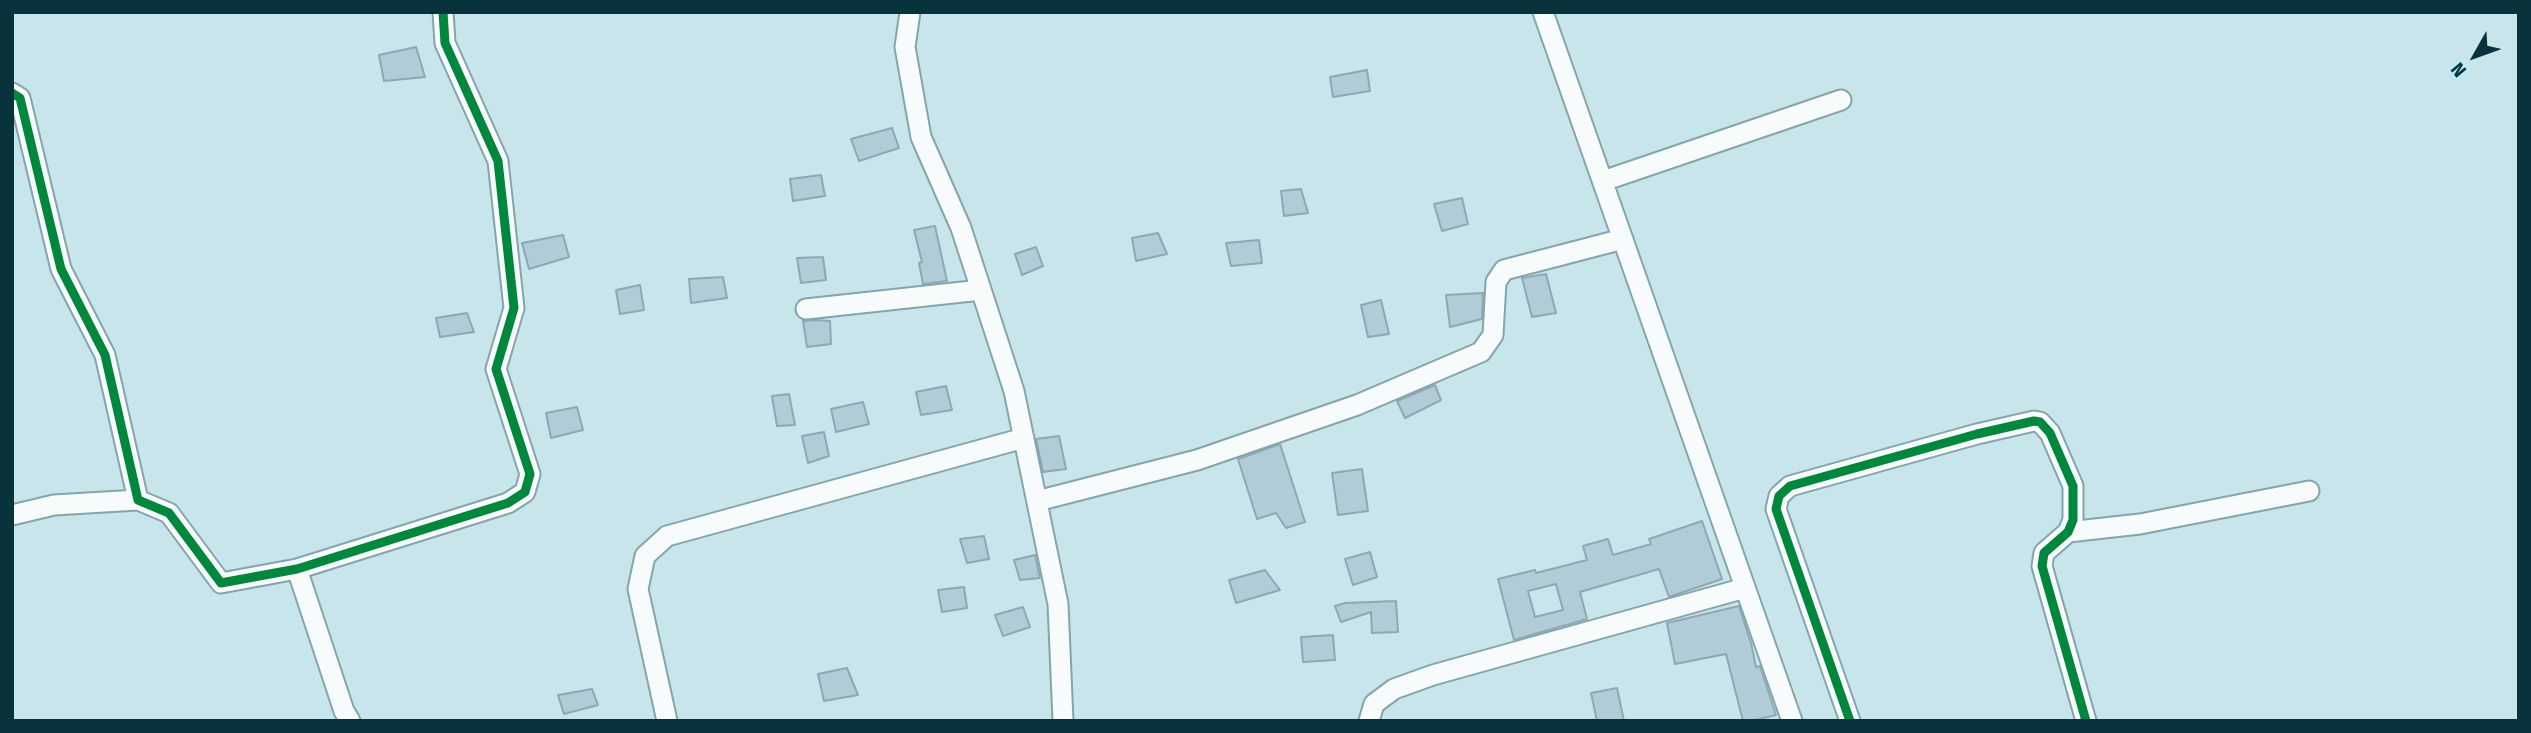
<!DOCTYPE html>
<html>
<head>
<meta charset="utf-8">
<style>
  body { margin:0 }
  #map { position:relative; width:2531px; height:733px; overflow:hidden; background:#c8e5ec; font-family:"Fira Sans Condensed",sans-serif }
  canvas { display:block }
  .frame { position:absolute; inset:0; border:14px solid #09333c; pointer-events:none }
  .north { position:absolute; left:2440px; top:21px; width:70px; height:70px; -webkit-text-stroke:5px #b9edfb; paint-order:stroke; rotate:230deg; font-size:19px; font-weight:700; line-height:28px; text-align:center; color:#09333c }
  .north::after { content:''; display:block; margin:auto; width:24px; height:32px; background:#09333c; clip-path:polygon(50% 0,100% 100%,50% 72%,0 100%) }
</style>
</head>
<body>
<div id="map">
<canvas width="2531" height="733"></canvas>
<div class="frame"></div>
<div class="north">N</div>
</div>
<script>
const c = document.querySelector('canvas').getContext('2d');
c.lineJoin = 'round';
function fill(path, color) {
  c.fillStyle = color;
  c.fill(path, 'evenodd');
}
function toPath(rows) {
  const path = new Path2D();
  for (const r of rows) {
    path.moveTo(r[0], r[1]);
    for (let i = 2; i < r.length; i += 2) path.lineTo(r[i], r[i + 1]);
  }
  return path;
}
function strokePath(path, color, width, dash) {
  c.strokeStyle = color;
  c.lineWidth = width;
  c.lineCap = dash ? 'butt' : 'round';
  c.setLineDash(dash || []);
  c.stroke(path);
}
const building = toPath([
  [416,47,425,77,384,81,379,55,416,47],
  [1367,70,1370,91,1333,97,1330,77,1367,70],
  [892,128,899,148,859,161,851,139,892,128],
  [821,175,825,196,793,201,790,179,821,175],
  [1301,189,1308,213,1284,216,1281,191,1301,189],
  [1462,198,1468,224,1442,231,1434,204,1462,198],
  [935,226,947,281,923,284,919,263,922,262,914,230,935,226],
  [1158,233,1167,254,1136,261,1132,238,1158,233],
  [563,235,569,257,529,269,522,243,563,235],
  [1259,240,1262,263,1231,266,1226,243,1259,240],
  [1036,247,1043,266,1022,275,1015,254,1036,247],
  [823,257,826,280,801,283,797,258,823,257],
  [1546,274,1556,313,1532,317,1522,278,1546,274],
  [723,277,727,298,691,303,689,279,723,277],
  [640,285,644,310,620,314,616,290,640,285],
  [1483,293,1482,319,1450,327,1446,295,1483,293],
  [1381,300,1389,334,1368,337,1361,305,1381,300],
  [467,313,474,332,440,337,436,318,467,313],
  [817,320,830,321,831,344,807,347,803,321,817,320],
  [1435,385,1441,400,1405,418,1397,401,1435,385],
  [946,386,952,410,921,415,916,392,946,386],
  [789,394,795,425,777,426,772,396,789,394],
  [863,402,869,424,836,432,831,409,863,402],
  [577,407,583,430,551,438,546,413,577,407],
  [824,432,829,456,808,463,802,436,824,432],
  [1059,436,1066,469,1043,472,1036,439,1059,436],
  [1280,444,1305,522,1286,528,1276,513,1257,519,1238,459,1280,444],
  [1362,469,1368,511,1338,515,1332,473,1362,469],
  [1702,521,1722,579,1669,597,1659,569,1580,592,1587,619,1514,640,1498,579,1535,570,1536,573,1587,560,1583,546,1608,539,1613,555,1651,544,1649,539,1702,521],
  [1556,584,1563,610,1535,617,1528,591,1556,584],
  [984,536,989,559,967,563,960,539,984,536],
  [1370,552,1377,577,1353,585,1345,559,1370,552],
  [1035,555,1040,578,1020,580,1014,560,1035,555],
  [1265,570,1280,590,1236,603,1229,580,1265,570],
  [964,587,967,608,942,612,938,590,964,587],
  [1396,601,1398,632,1372,633,1371,612,1341,622,1335,606,1345,603,1396,601],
  [1739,606,1751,643,1756,667,1760,666,1776,715,1751,721,1743,721,1726,654,1675,664,1667,623,1739,606],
  [1023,607,1030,627,1003,636,995,615,1023,607],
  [1333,635,1335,660,1303,662,1301,637,1333,635],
  [847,668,858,695,824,701,818,674,847,668],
  [1617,688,1624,721,1597,721,1591,693,1617,688],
  [592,689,598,705,564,714,558,695,592,689]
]);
fill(building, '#b1ccd7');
strokePath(building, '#8da8b3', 2);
const minor = toPath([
  [910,12,905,47,921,137,961,228,1014,391,1058,604,1063,721],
  [1543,12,1792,721],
  [12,93,20,98,61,269,105,355,138,500,169,513,221,583,297,569,508,503,525,492,530,474,496,369,514,308,498,161,445,43,443,12],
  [1603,181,1841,100],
  [806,309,981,290],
  [1037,501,1197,460,1357,405,1481,352,1493,335,1496,282,1504,270,1623,239],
  [12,515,54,505,138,500],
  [2068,532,2140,524,2309,491],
  [297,569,344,711,350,721],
  [667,721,638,589,645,556,667,536,1024,438],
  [1369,721,1374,704,1394,689,1433,675,1745,588],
  [1850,721,1776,509,1779,496,1790,486,1977,434,2034,421,2040,422,2050,433,2073,486,2073,520,2068,532,2044,553,2042,566,2086,721]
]);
strokePath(minor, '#84a5ac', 23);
strokePath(minor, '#f7fbfc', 19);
strokePath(toPath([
  [12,93,20,98,61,269,105,355,138,500,169,513,221,583,297,569,508,503,525,492,530,474,496,369,514,308,498,161,445,43,443,12],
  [1850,721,1776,509,1779,496,1790,486,1977,434,2034,421,2040,422,2050,433,2073,486,2073,520,2068,532,2044,553,2042,566,2086,721]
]), '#00873e', 9);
</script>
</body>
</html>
